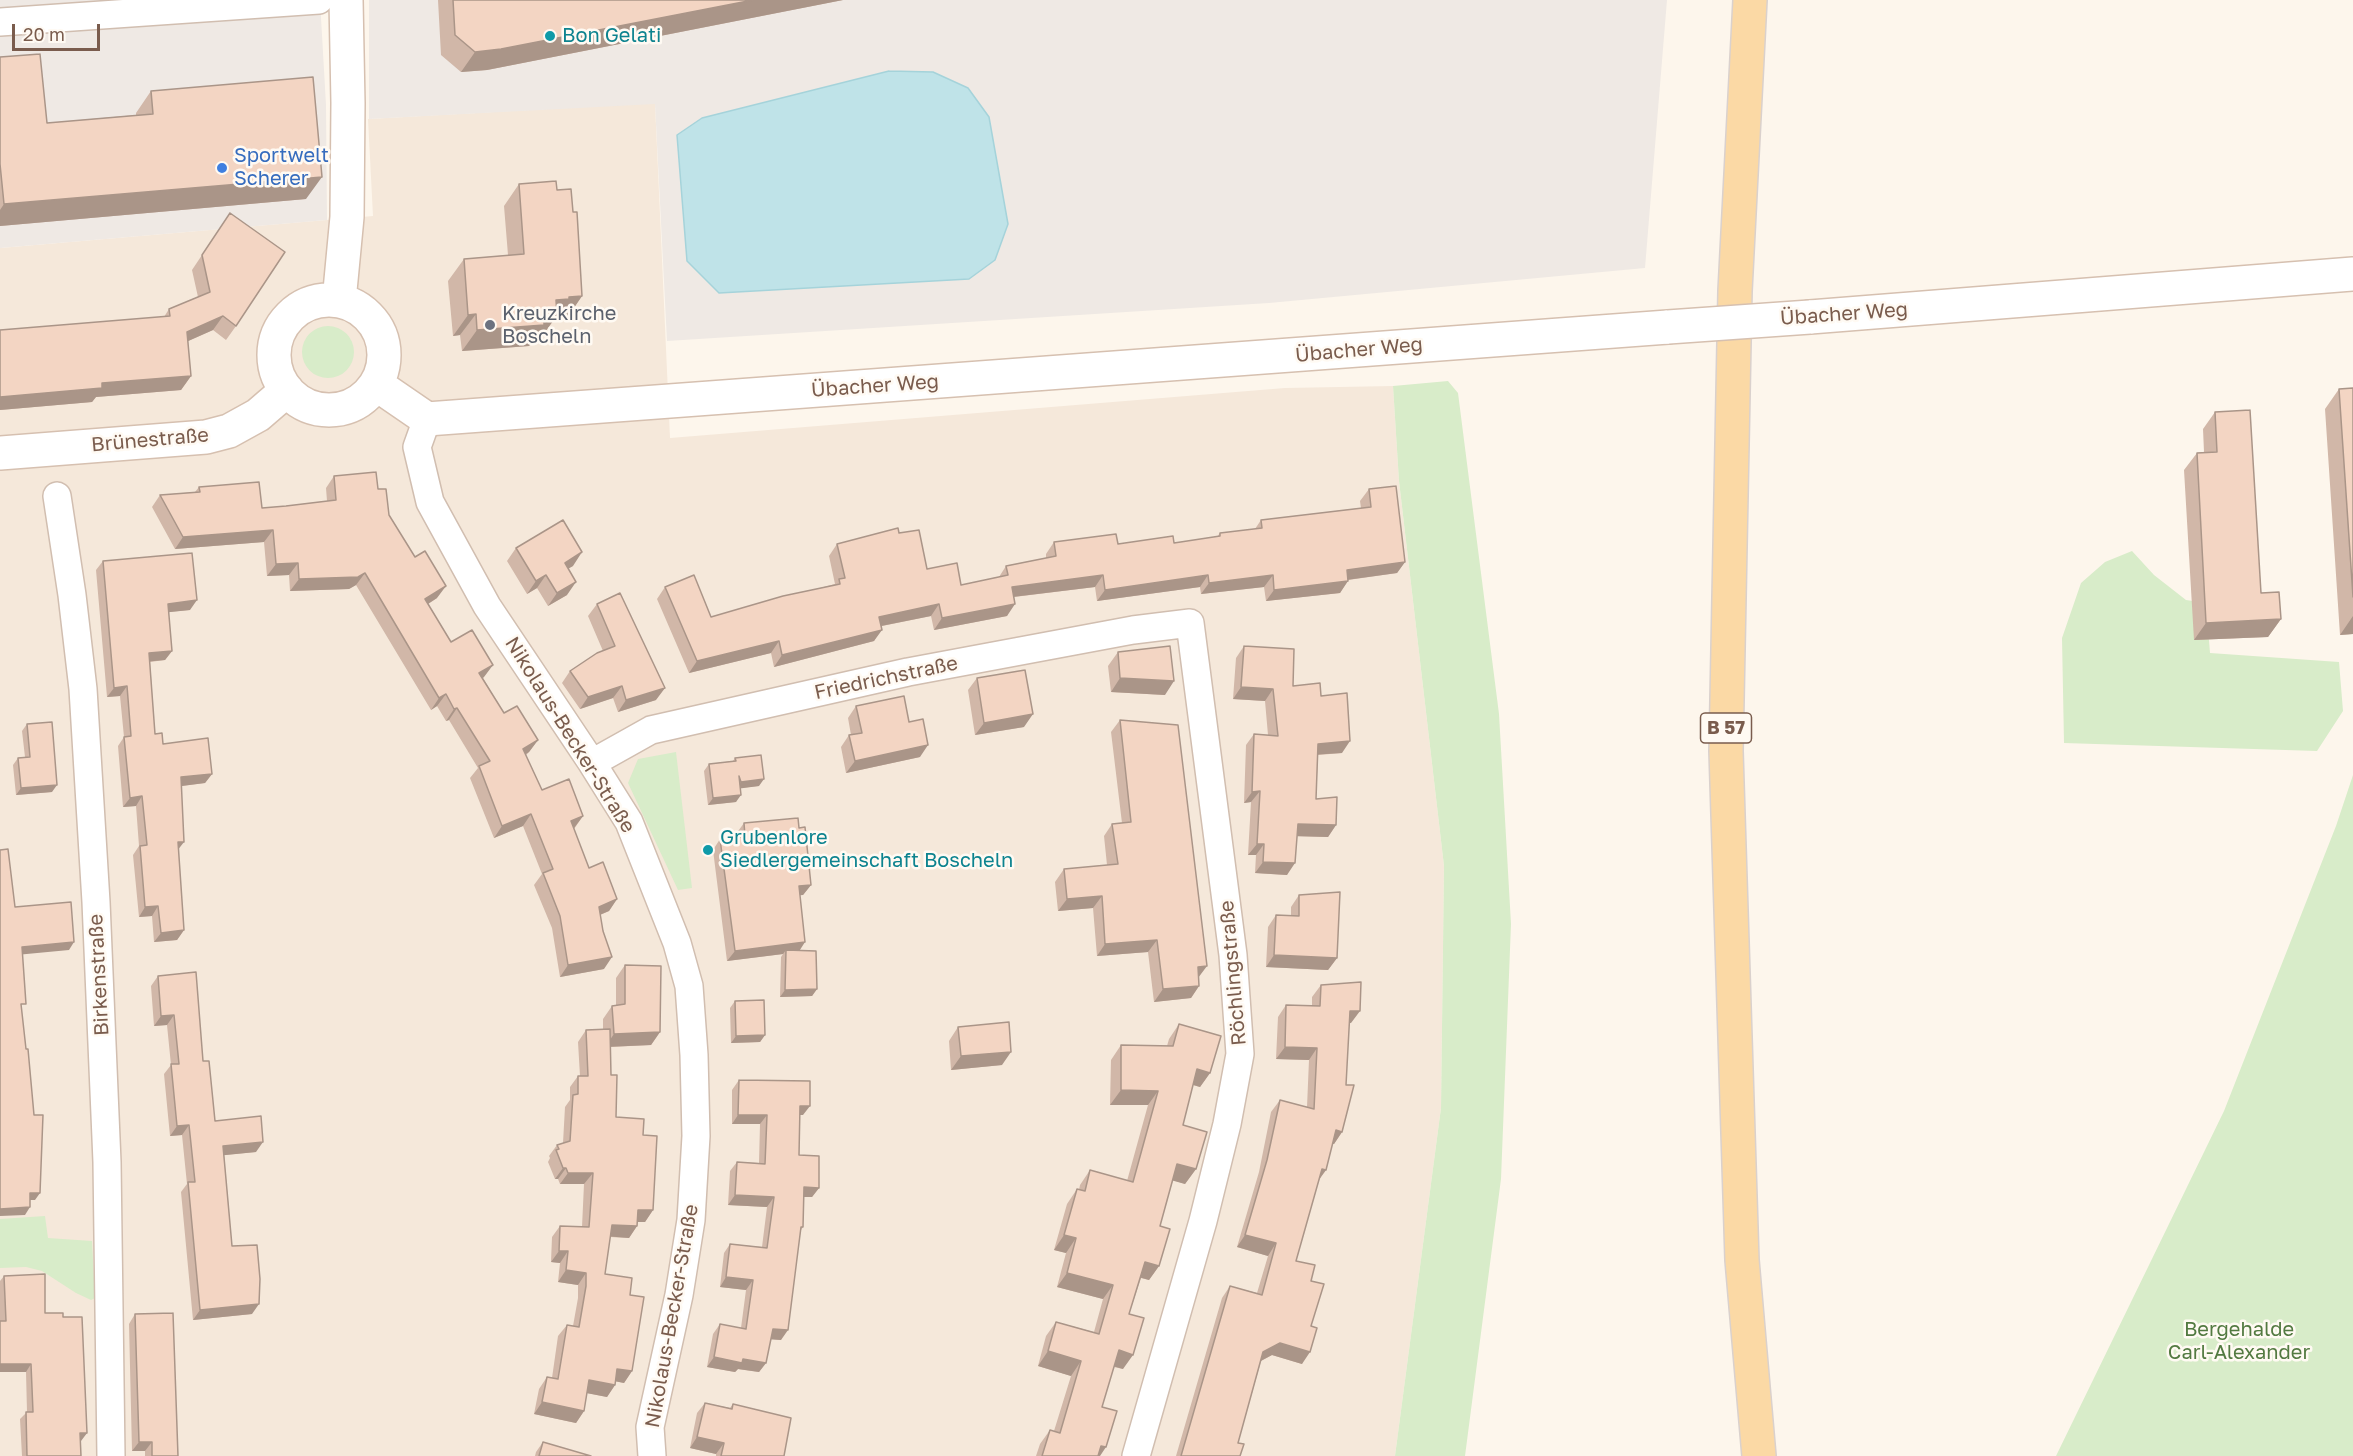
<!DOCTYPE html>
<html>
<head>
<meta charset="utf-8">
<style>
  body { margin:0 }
  #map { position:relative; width:2353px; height:1456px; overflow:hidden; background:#fdf6ec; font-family:"Golos Text",sans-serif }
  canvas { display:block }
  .scale { position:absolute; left:12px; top:24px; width:88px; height:27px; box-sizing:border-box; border:3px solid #7a5c4d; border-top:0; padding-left:8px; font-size:18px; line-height:21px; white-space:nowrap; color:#7a5c4d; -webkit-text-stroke:4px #fffaf3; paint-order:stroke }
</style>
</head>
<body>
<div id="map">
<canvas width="2353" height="1456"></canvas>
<div class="scale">20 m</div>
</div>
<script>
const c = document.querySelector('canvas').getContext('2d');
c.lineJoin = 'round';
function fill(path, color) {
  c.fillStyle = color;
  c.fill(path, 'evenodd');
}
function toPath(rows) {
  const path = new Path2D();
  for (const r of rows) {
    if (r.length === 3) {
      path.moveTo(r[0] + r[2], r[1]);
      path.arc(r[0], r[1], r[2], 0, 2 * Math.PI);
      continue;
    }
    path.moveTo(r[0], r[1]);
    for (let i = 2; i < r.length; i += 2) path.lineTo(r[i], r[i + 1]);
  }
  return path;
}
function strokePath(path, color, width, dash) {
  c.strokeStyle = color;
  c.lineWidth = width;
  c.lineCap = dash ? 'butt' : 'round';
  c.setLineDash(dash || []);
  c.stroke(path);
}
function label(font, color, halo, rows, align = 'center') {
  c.font = font + ' "Golos Text",sans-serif';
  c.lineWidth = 5;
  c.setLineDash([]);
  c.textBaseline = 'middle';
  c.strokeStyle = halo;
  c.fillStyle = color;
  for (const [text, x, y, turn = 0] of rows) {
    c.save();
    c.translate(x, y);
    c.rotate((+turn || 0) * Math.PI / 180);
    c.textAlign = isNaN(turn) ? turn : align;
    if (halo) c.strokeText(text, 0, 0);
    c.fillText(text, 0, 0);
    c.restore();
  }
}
fill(toPath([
  [655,103,670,438,1285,388,1393,386,1399,481,1444,866,1441,1108,1395,1456,0,1456,0,248,373,216,368,119]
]), '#f5e8da');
fill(toPath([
  [0,0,320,0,326,105,327,220,0,248],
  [369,0,1667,0,1645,268,1269,303,667,341,655,104,369,119]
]), '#efe9e4');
fill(toPath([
  [328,352,26],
  [1448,381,1458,393,1499,714,1511,924,1501,1179,1465,1456,1395,1456,1441,1108,1444,866,1399,481,1393,386],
  [2132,551,2154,575,2186,600,2206,603,2210,653,2339,662,2343,711,2317,751,2064,743,2062,638,2081,583,2105,562],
  [676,752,692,888,678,890,628,783,638,759],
  [2353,775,2353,1456,2056,1456,2224,1111,2336,826],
  [45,1216,48,1238,92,1241,95,1298,91,1300,76,1293,42,1271,26,1267,0,1268,0,1219]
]), '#d8ecc9');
const water = toPath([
  [889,71,933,72,968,88,989,117,1008,224,995,260,969,279,719,293,687,261,677,135,702,118,889,71]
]);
fill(water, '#bfe3e8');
strokePath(water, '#a5d3da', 1.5);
const street = toPath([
  [0,22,319,0],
  [427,419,417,447,430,502,487,606,592,763,629,822,677,943,689,986,694,1055,696,1136,691,1220,679,1295,650,1427,652,1456],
  [57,496,72,595,83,689,96,902,107,1162,111,1456],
  [592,763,651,730,908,672,1133,630,1190,623,1233,955,1240,1054,1227,1124,1203,1221,1136,1456]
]);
const secondary = toPath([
  [329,355,55],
  [339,301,347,217,348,103,346,0],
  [1810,317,2353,274],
  [376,384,427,419,1668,327],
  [0,453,206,437,229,431,258,415,287,390]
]);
const primary = toPath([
  [1750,0,1735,291,1726,751,1742,1260,1759,1456]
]);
strokePath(street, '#d1beb0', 30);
strokePath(secondary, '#d6c0b0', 36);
strokePath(primary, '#dad1cd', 36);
strokePath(street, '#fff', 27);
strokePath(secondary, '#fff', 33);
strokePath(primary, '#fbd9a5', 33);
const secondaryBridge = toPath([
  [1668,327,1810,317]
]);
strokePath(secondaryBridge, '#d6c0b0', 36, []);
strokePath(secondaryBridge, '#fff', 33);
fill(toPath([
  [438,0,843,0,487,70,461,72,441,55],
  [0,57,47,123,136,115,136,113,151,91,306,199,0,226],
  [519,184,557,190,573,212,582,296,567,318,556,319,554,321,553,321,542,336,536,337,529,346,462,351,460,335,453,336,448,281,464,259,508,255,504,206],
  [230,213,236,326,226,340,213,330,188,341,191,376,181,390,96,397,92,402,0,410,164,317,169,309,198,297,192,270],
  [2353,388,2353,634,2340,635,2325,409,2339,389],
  [2215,412,2261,593,2281,619,2268,637,2194,640,2184,470,2197,453,2204,452,2203,429],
  [334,476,378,489,389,515,437,598,428,604,451,642,484,677,483,678,504,713,538,740,529,752,526,755,542,790,583,816,574,829,589,868,617,899,609,911,600,915,604,969,560,977,552,928,534,885,542,874,523,826,494,838,470,778,478,768,449,720,446,721,437,706,431,710,356,585,349,589,290,591,289,575,267,576,264,542,175,549,152,507,160,495,195,492,199,487,262,508,286,506,327,501,326,488],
  [1369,489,1405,562,1397,573,1348,580,1340,593,1266,601,1264,587,1201,594,1200,587,1097,601,1095,587,1014,597,1007,616,934,630,931,616,882,626,874,641,774,667,771,653,689,673,657,599,665,587,711,617,835,584,829,556,837,544,899,533,927,569,961,585,999,577,1006,566,1046,558,1046,554,1054,542,1118,544,1174,543,1217,537,1220,533,1255,529,1261,520,1361,508,1360,501],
  [516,548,573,566,568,568,567,595,548,606,537,588,527,594,507,561],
  [103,561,190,610,168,612,172,651,165,660,150,662,155,734,163,744,212,774,205,783,181,786,178,849,184,930,177,940,154,942,152,916,139,917,133,855,139,846,136,806,123,807,118,746,124,737,120,696,107,697,96,570],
  [597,604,656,700,618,712,613,698,580,709,562,683,570,671,603,651,588,616],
  [1244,646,1293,686,1321,696,1342,753,1318,755,1316,799,1336,825,1328,837,1297,836,1287,875,1255,873,1256,855,1248,855,1251,802,1244,803,1246,745,1254,734,1268,735,1265,701,1233,699,1236,658],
  [1118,652,1165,695,1111,692,1108,666],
  [977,678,1024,727,975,735,968,690],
  [856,706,909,722,920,757,846,773,841,747,849,735,851,735,848,718],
  [1120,720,1199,978,1199,986,1191,998,1154,1002,1148,952,1097,956,1093,908,1058,911,1055,882,1064,869,1107,865,1104,836,1112,824,1122,823,1111,732],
  [27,724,52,792,16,795,13,765,18,758,25,757,22,731],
  [735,758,759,786,740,788,736,802,708,805,704,771,709,764,733,761],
  [744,823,799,828,811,885,803,895,800,895,799,951,817,989,812,996,780,997,781,957,783,954,727,961,713,850,720,839,737,837,736,834],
  [1299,895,1337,958,1328,970,1266,967,1268,927,1276,915,1291,915,1291,907],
  [625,965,660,1032,651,1045,610,1047,611,1075,616,1117,643,1135,653,1210,645,1222,638,1222,637,1226,629,1238,610,1237,605,1274,630,1295,632,1371,624,1383,615,1381,615,1385,607,1397,587,1393,584,1411,576,1423,534,1414,539,1389,547,1377,552,1378,558,1336,567,1325,573,1326,578,1298,578,1285,558,1282,560,1263,551,1262,552,1237,560,1226,582,1227,584,1184,560,1184,558,1179,555,1179,548,1162,550,1158,549,1156,557,1145,563,1143,565,1107,570,1100,570,1087,578,1076,580,1076,578,1042,586,1030,603,1029,603,1019,612,1006,616,1005,616,978],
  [158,976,203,1061,215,1121,256,1152,224,1155,232,1246,252,1314,193,1320,181,1192,187,1184,182,1135,170,1136,164,1074,171,1065,167,1025,154,1026,151,986],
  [1321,985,1351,1023,1349,1023,1342,1132,1334,1144,1332,1144,1326,1170,1319,1180,1296,1261,1311,1281,1311,1326,1302,1364,1272,1355,1261,1361,1238,1443,1240,1456,1176,1456,1222,1298,1230,1286,1257,1293,1268,1256,1237,1247,1259,1172,1271,1112,1280,1100,1307,1107,1309,1060,1276,1059,1278,1017,1286,1005,1312,1006,1312,997],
  [735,1001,765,1035,760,1042,731,1043,730,1008],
  [1179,1024,1210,1073,1200,1087,1193,1085,1183,1125,1196,1169,1185,1184,1173,1180,1160,1226,1159,1266,1149,1280,1141,1278,1129,1314,1123,1369,1114,1367,1102,1407,1100,1456,1036,1456,1040,1444,1050,1430,1054,1431,1071,1376,1038,1366,1046,1336,1056,1322,1094,1332,1103,1299,1057,1287,1066,1253,1054,1250,1067,1204,1077,1189,1079,1190,1080,1185,1090,1170,1127,1181,1148,1105,1110,1105,1111,1060,1121,1045,1167,1046,1169,1039],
  [958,1027,1002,1065,951,1070,949,1041],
  [739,1080,803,1115,800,1115,799,1155,819,1188,812,1197,804,1197,803,1227,801,1230,781,1340,771,1339,766,1363,759,1372,738,1369,735,1372,707,1367,713,1334,720,1324,741,1328,746,1290,720,1287,724,1253,730,1244,762,1247,767,1207,728,1205,730,1171,737,1162,759,1163,760,1124,732,1124,732,1090],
  [4,1276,45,1313,63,1317,87,1433,80,1441,81,1456,22,1456,20,1419,27,1412,26,1372,0,1372,0,1281],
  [135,1314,178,1456,145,1456,145,1451,132,1451,129,1324],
  [705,1403,730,1408,733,1404,784,1456,716,1456,716,1454,690,1448,697,1413],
  [543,1442,591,1456,535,1456,536,1452]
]), '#d1b7a8');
fill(toPath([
  [753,0,843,0,487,70,461,72,475,52],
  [322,177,306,199,0,226,0,210,4,204],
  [582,296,567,318,556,319,554,321,553,321,542,336,536,337,529,346,462,351,477,330,556,300,569,297],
  [476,314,460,335,453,336,468,315],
  [223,316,213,330,177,346,187,332],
  [191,376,181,390,96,397,92,402,0,410,0,397,102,383],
  [273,530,264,542,175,549,183,537],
  [582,552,573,566,556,576,565,563],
  [1405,562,1397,573,1339,581,1347,570],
  [298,563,289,575,267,576,276,564],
  [365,573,356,585,349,589,290,591,299,579],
  [546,575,537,588,527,594,536,581],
  [1103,575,1095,587,1004,598,1012,587],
  [1208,575,1200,587,1097,601,1105,590],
  [1273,575,1264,587,1201,594,1209,583],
  [1348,581,1340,593,1266,601,1274,590],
  [576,582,567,595,548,606,557,593],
  [446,586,437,598,417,611,425,599],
  [197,600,190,610,161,613,168,604],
  [939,604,931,616,871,628,879,617],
  [1015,604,1007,616,934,630,942,618],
  [2353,616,2353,634,2340,635],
  [2281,619,2268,637,2194,640,2206,623],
  [882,630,874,641,774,667,782,655],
  [779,641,771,653,689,673,697,661],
  [172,651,165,660,143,662,149,653],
  [493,665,484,677,471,685,479,673],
  [1120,678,1174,681,1165,695,1111,692],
  [127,686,120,696,107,697,114,688],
  [622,686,613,698,580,709,588,697],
  [1241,687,1273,689,1265,701,1233,699],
  [665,688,656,700,618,712,626,700],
  [446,694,437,706,431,710,439,698],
  [457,708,449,720,446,721,454,709],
  [1033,714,1024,727,975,735,984,723],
  [538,740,529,752,515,761,523,749],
  [1350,741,1342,753,1310,755,1318,744],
  [928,745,920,757,846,773,855,761],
  [212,774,205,783,174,787,181,777],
  [764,779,759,786,736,789,741,782],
  [57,785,52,792,16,795,21,788],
  [1260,791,1251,802,1244,803,1252,792],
  [741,795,736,802,708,805,713,798],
  [142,796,136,806,123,807,130,798],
  [531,814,523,826,494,838,502,826],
  [583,816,574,828,563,833,571,821],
  [1298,824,1336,825,1328,837,1289,836],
  [178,842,184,842,177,851],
  [1257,844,1264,844,1256,855,1248,855],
  [1263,862,1295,863,1287,875,1255,873],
  [811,885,803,895,792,896,799,886],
  [1102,896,1093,908,1058,911,1067,899],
  [617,899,609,911,590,919,599,907],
  [158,906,152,916,139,917,145,907],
  [184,930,177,940,154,942,161,933],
  [1157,940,1148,952,1097,956,1105,944],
  [74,942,69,950,16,955,22,947],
  [805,942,798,953,786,950,783,954,727,961,735,951],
  [1274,955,1337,958,1328,970,1266,967],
  [612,957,604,969,560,977,568,965],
  [1207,966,1198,978,1198,967],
  [1199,986,1191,998,1154,1002,1163,989],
  [817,989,812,996,780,997,785,990],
  [1350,1011,1360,1011,1351,1023,1341,1023],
  [174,1015,167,1025,154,1026,161,1016],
  [660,1032,651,1045,605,1047,614,1034],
  [765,1035,760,1042,731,1043,736,1036],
  [1285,1047,1317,1048,1309,1060,1276,1059],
  [1011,1052,1002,1065,951,1070,961,1056],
  [1197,1069,1210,1073,1200,1087,1187,1083],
  [1121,1090,1158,1091,1148,1105,1110,1105],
  [800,1106,810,1106,803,1115,793,1115],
  [738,1115,767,1115,760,1124,732,1124],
  [189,1125,182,1135,170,1136,177,1126],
  [1336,1130,1342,1132,1334,1144,1327,1143],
  [263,1142,256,1152,216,1156,223,1146],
  [1177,1164,1196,1169,1185,1184,1167,1179],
  [563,1168,566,1168,558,1179,555,1179],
  [1322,1169,1326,1170,1317,1182],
  [568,1173,593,1173,584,1184,560,1184],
  [804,1187,819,1188,812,1197,797,1197],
  [30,1193,40,1193,35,1200,24,1200],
  [735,1195,774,1197,767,1207,728,1205],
  [30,1207,25,1215,0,1216,0,1209],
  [638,1210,653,1210,645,1222,630,1222],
  [612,1225,637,1226,629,1238,604,1236],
  [1064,1235,1076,1238,1066,1253,1054,1250],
  [1245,1235,1276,1243,1268,1256,1237,1247],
  [559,1251,568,1251,560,1263,551,1262],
  [1145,1262,1159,1266,1149,1280,1135,1276],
  [566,1270,586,1273,578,1285,558,1282],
  [1067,1273,1113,1285,1103,1299,1057,1287],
  [726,1277,753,1280,746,1290,720,1287],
  [259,1304,252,1314,193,1320,200,1310],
  [773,1329,788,1330,781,1340,766,1339],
  [1280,1343,1310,1352,1302,1364,1272,1355,1255,1364,1263,1352],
  [1119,1350,1133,1355,1123,1369,1109,1365],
  [1048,1351,1081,1361,1071,1376,1038,1366],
  [714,1357,743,1359,766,1363,759,1372,738,1369,735,1372,707,1367],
  [0,1364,31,1364,26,1372,0,1372],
  [617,1369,632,1371,624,1383,609,1380],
  [589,1380,615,1385,607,1397,581,1392],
  [542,1402,584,1411,576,1423,534,1414],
  [80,1433,87,1433,81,1441,75,1441],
  [697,1437,724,1443,716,1454,690,1448],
  [139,1442,152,1442,145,1451,132,1451],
  [1101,1446,1106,1447,1100,1456,1094,1456]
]), '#aa9588');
const building = toPath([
  [453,0,753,0,501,49,475,52,455,35,453,0],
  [40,54,47,123,153,114,151,91,313,77,322,177,4,204,0,164,0,57,40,54],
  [556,181,557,190,571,189,573,212,577,212,582,296,569,297,569,299,556,300,557,315,544,316,544,325,477,330,476,314,468,315,464,259,524,254,519,184,556,181],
  [230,213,285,252,236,326,223,316,187,332,191,376,102,383,102,388,0,397,0,330,170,316,169,309,210,292,202,255,230,213],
  [2353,388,2353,597,2339,389,2353,388],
  [2250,410,2261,593,2279,592,2281,619,2206,623,2197,453,2217,452,2215,412,2250,410],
  [376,472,378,489,386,489,389,515,415,557,425,551,446,586,425,599,451,642,472,630,493,665,479,673,504,713,517,706,538,740,523,749,542,790,569,779,583,816,571,821,589,868,603,862,617,899,599,907,603,931,612,957,568,965,560,916,543,873,553,869,531,814,502,826,479,766,490,761,457,708,454,709,446,694,439,698,365,573,358,577,299,579,298,563,276,564,273,530,183,537,160,495,200,492,199,487,259,482,262,508,286,506,336,500,334,476,376,472],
  [1396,486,1405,562,1347,570,1348,581,1274,590,1273,575,1209,583,1208,575,1105,590,1103,575,1012,587,1015,604,942,618,939,604,879,617,882,630,782,655,779,641,697,661,665,587,694,575,711,617,783,596,840,584,839,579,845,578,837,544,898,528,899,533,919,530,927,569,957,563,961,585,1008,575,1006,566,1056,556,1054,542,1116,534,1118,544,1173,536,1174,543,1220,536,1220,533,1262,528,1261,520,1371,507,1369,489,1396,486],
  [563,520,582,552,565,563,576,582,557,593,546,575,536,581,516,548,563,520],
  [192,553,197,600,168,604,172,651,149,653,155,734,162,733,163,744,208,738,212,774,181,777,184,842,178,842,184,930,161,933,158,906,145,907,140,846,147,845,142,796,130,798,124,737,131,736,127,686,114,688,103,561,192,553],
  [620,593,665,688,626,700,622,686,588,697,570,671,597,653,615,646,597,604,620,593],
  [1170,646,1174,681,1120,678,1118,652,1170,646],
  [1244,646,1294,649,1293,686,1320,683,1321,696,1347,693,1350,741,1318,744,1316,799,1337,797,1336,825,1298,824,1295,863,1263,862,1264,844,1257,844,1260,791,1252,792,1254,734,1278,736,1273,689,1241,687,1244,646],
  [1025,670,1033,714,984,723,977,678,1025,670],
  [904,696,909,722,923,719,928,745,855,761,849,735,862,733,856,706,904,696],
  [1120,720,1178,725,1207,966,1198,967,1199,986,1163,989,1157,940,1105,944,1102,896,1067,899,1064,869,1118,864,1112,824,1131,822,1120,720],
  [52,722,57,785,21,788,18,758,30,757,27,724,52,722],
  [761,755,764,779,741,782,739,776,741,795,713,798,709,764,736,761,735,758,761,755],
  [798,818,799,828,805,827,811,885,799,886,805,942,735,951,720,839,745,836,744,823,798,818],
  [8,849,15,907,71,902,74,942,22,947,26,1004,21,1004,26,1049,28,1049,34,1115,43,1115,40,1193,30,1193,30,1207,0,1209,0,850,8,849],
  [1340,892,1337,958,1274,955,1276,915,1299,916,1299,895,1340,892],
  [786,950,816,951,817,989,785,990,786,950],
  [625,965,661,966,660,1032,614,1034,612,1006,625,1004,625,965],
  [196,972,203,1061,209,1061,215,1121,261,1116,263,1142,223,1146,232,1246,257,1245,260,1279,259,1304,200,1310,188,1182,195,1182,189,1125,177,1126,171,1064,179,1064,174,1015,161,1016,158,976,196,972],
  [1361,982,1360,1011,1350,1011,1346,1085,1354,1085,1342,1132,1336,1130,1326,1170,1322,1169,1296,1261,1315,1265,1311,1281,1324,1284,1311,1326,1317,1328,1310,1352,1280,1343,1263,1352,1238,1443,1244,1444,1240,1456,1181,1456,1230,1286,1262,1295,1276,1243,1245,1235,1267,1160,1280,1100,1314,1109,1317,1048,1285,1047,1286,1005,1320,1006,1321,985,1361,982],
  [764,1000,765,1035,736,1036,735,1001,764,1000],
  [1009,1022,1011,1052,961,1056,958,1027,1009,1022],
  [1179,1024,1221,1036,1210,1073,1197,1069,1183,1125,1207,1132,1196,1169,1177,1164,1160,1226,1170,1229,1159,1266,1145,1262,1129,1314,1144,1318,1133,1355,1119,1350,1102,1407,1117,1411,1106,1447,1101,1446,1098,1456,1042,1456,1050,1430,1060,1433,1081,1361,1048,1351,1056,1322,1099,1334,1113,1285,1067,1273,1076,1238,1064,1235,1077,1189,1085,1191,1090,1170,1133,1182,1158,1091,1121,1090,1121,1045,1173,1046,1179,1024],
  [610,1029,611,1075,617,1075,616,1117,644,1119,643,1135,657,1136,653,1210,638,1210,637,1226,612,1225,605,1274,632,1278,630,1295,644,1297,632,1371,617,1369,615,1385,589,1380,584,1411,542,1402,547,1377,558,1379,567,1325,579,1327,586,1286,586,1273,566,1270,568,1251,559,1251,560,1226,589,1227,593,1173,568,1173,566,1168,563,1168,556,1150,559,1149,557,1145,570,1141,573,1095,578,1094,578,1076,588,1076,586,1030,610,1029],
  [739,1080,810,1081,810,1106,800,1106,799,1155,819,1156,819,1188,804,1187,803,1227,801,1227,788,1330,773,1329,766,1363,743,1359,742,1363,714,1357,720,1324,746,1329,753,1280,726,1277,730,1244,767,1248,774,1197,735,1195,737,1162,765,1164,767,1115,738,1115,739,1080],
  [45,1274,45,1313,63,1313,63,1317,82,1317,87,1433,80,1433,81,1456,27,1456,26,1412,33,1412,31,1364,0,1364,0,1321,6,1321,4,1276,45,1274],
  [173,1313,178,1456,152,1456,152,1442,139,1442,135,1314,173,1313],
  [705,1403,732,1409,733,1404,791,1418,784,1456,721,1456,724,1443,697,1437,705,1403],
  [543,1442,591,1456,539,1456,543,1442]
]);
fill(building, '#f3d5c3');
strokePath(building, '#aa9588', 1.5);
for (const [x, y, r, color] of [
  [550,36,6,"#0f9aa8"],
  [222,168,6,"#3f7fe0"],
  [490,325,6,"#6b7280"],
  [708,850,6,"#0f9aa8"]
]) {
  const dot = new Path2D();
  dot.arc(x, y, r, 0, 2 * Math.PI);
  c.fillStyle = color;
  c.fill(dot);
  strokePath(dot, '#fffaf3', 2);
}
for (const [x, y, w] of [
  [1726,728,51]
]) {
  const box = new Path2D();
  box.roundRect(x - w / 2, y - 15, w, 30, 4.5);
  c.fillStyle = '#fffaf3';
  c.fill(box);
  strokePath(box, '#7a5c4d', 1.5);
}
label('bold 18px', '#7a5c4d', null, [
  ["B 57",1726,728]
]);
label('20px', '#0d838f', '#fffaf3', [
  ["Bon Gelati",562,36],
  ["Grubenlore",720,838],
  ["Siedlergemeinschaft Boscheln",720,861]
], 'left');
label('20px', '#366cbe', '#fffaf3', [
  ["Sportwelt",234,156],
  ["Scherer",234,179]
], 'left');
label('20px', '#5b616d', '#fffaf3', [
  ["Kreuzkirche",502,314],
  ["Boscheln",502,337]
], 'left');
label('20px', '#7a5c4d', '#fffaf3', [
  ["Übacher Weg",1844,314,-4],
  ["Übacher Weg",1359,350,-5],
  ["Übacher Weg",875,386,-4],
  ["Brünestraße",150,440,-5],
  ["Friedrichstraße",886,678,-12],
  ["Nikolaus-Becker-Straße",570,735,58],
  ["Röchlingstraße",1233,973,-95],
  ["Birkenstraße",99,975,-93],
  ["Nikolaus-Becker-Straße",672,1316,-80]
]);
label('20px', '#537a41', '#fffaf3', [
  ["Bergehalde",2239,1330],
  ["Carl-Alexander",2239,1353]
]);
</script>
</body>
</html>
